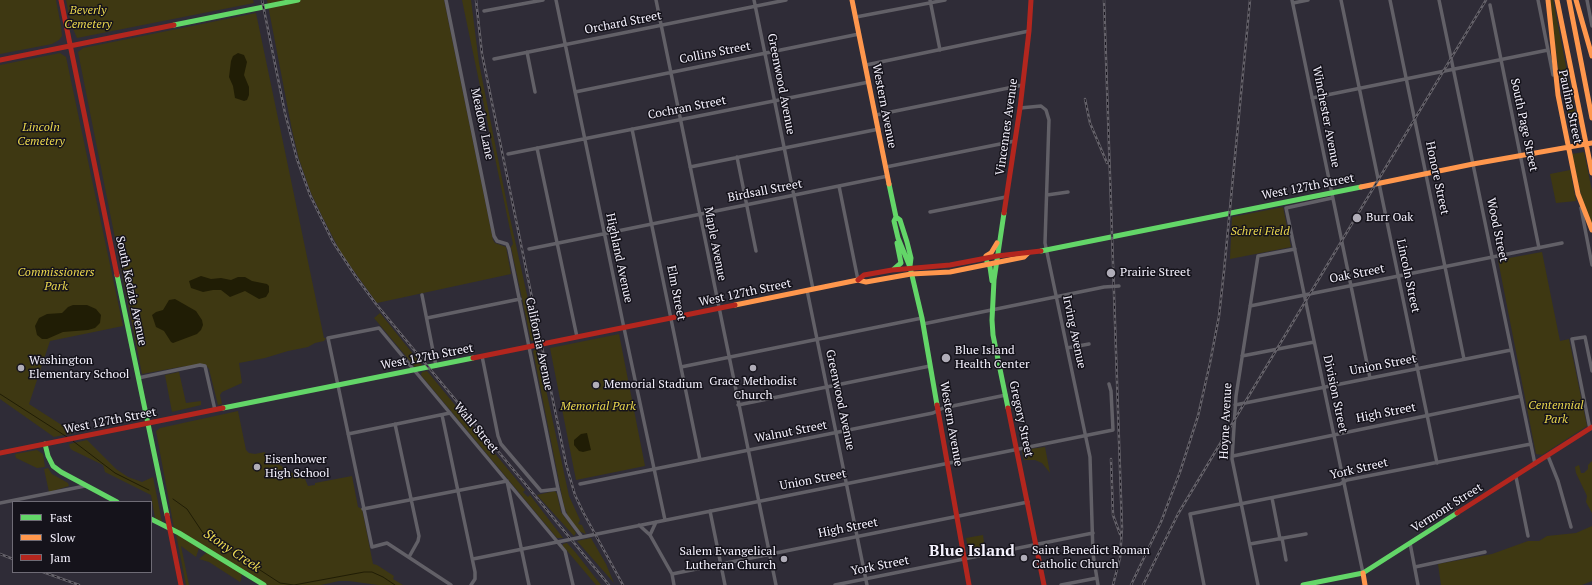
<!DOCTYPE html>
<html>
<head>
<meta charset="utf-8">
<style>
  body { margin:0 }
  #map { position:relative; width:1592px; height:585px; overflow:hidden; background:#2f2c37; font-family:"PT Serif",serif }
  canvas { display:block }
  .legend { position:absolute; left:12px; top:501px; width:140px; height:72px; box-sizing:border-box; background:#15131b; border:1px solid #6f6c76; margin:0; padding:5px 7px; list-style:none; font-size:12px; color:#f5f2fe }
  .legend li { display:flex; align-items:center; gap:8px; height:20px }
  .legend b { width:20px; border:1px solid #6f6c76 }
</style>
</head>
<body>
<div id="map">
<canvas width="1592" height="585"></canvas>
<ul class="legend">
<li><b style="height:5px;background:#63d668"></b>Fast</li>
<li><b style="height:5px;background:#ff974d"></b>Slow</li>
<li><b style="height:5px;background:#b3261e"></b>Jam</li>
</ul>
</div>
<script>
const c = document.querySelector('canvas').getContext('2d');
c.lineJoin = 'round';
function fill(path, color) {
  c.fillStyle = color;
  c.fill(path, 'evenodd');
}
function toPath(rows) {
  const path = new Path2D();
  for (const r of rows) {
    path.moveTo(r[0], r[1]);
    for (let i = 2; i < r.length; i += 2) path.lineTo(r[i], r[i + 1]);
  }
  return path;
}
function strokePath(path, color, width, dash) {
  c.strokeStyle = color;
  c.lineWidth = width;
  c.lineCap = dash ? 'butt' : 'round';
  c.setLineDash(dash || []);
  c.stroke(path);
}
function label(font, color, halo, rows, align = 'center') {
  c.font = font + ' "PT Serif",serif';
  c.lineWidth = 3;
  c.setLineDash([]);
  c.textBaseline = 'middle';
  c.strokeStyle = halo;
  c.fillStyle = color;
  for (const [text, x, y, turn = 0] of rows) {
    c.save();
    c.translate(x, y);
    c.rotate((+turn || 0) * Math.PI / 180);
    c.textAlign = isNaN(turn) ? turn : align;
    if (halo) c.strokeText(text, 0, 0);
    c.fillText(text, 0, 0);
    c.restore();
  }
}
fill(toPath([
  [0,0,56,0,61,26,62,36,59,40,52,44,0,54],
  [66,0,253,0,254,3,77,38,71,24],
  [267,0,444,0,493,240,495,243,506,247,511,274,377,303,341,253,322,216,311,193,299,159,292,130],
  [462,0,471,0,479,63,508,209,537,340,531,341,511,247,513,244],
  [1549,0,1553,0,1580,138,1573,139,1559,74],
  [256,13,324,338,326,338,324,341,315,343,308,347,288,351,265,358,239,363,242,383,222,392,220,395,222,404,218,405,209,369,205,364,180,367,142,374,78,52,83,48],
  [60,53,66,57,123,326,50,341,29,404,74,433,54,437,0,399,0,65],
  [1584,152,1592,191,1592,226,1581,195,1572,154],
  [1570,170,1576,201,1556,203,1550,174],
  [1283,207,1291,247,1230,259,1232,217],
  [1542,252,1560,341,1569,339,1587,426,1542,455,1536,454,1498,260],
  [380,313,422,365,415,367,374,318],
  [619,334,645,466,576,480,550,348],
  [537,348,569,496,580,520,578,524,582,525,586,534,581,532,570,521,564,506,533,351],
  [427,371,525,490,523,492,528,497,530,495,563,538,557,538,421,375,422,372],
  [179,372,186,403,201,401,201,405,172,412,165,375],
  [238,411,246,450,249,453,255,454,265,452,266,456,300,478,305,479,308,486,315,485,315,483,352,476,358,507,362,509,373,564,377,565,394,576,393,579,403,585,378,585,349,581,339,581,321,585,268,585,174,528,156,431,160,428],
  [87,440,116,469,128,477,142,482,153,477,162,522,155,518,151,495,105,472,103,465,72,450,70,448,69,444],
  [1045,447,1050,473,1042,463,1035,460,1024,460,1022,450],
  [37,450,43,454,45,467,37,468,16,458,15,454],
  [1592,461,1592,513,1586,502,1587,496,1576,473,1575,467,1579,465,1581,473,1584,473,1588,469,1588,465],
  [48,468,52,474,68,483,69,486,49,492,44,469],
  [555,491,557,494,561,512,576,533,574,536,537,495],
  [1592,526,1592,581,1582,585,1441,585,1438,564,1492,554,1528,541,1539,541,1547,536,1576,533],
  [176,534,199,546,199,548,196,557,181,546,189,585,186,585],
  [983,535,985,550,969,553,966,538],
  [591,538,606,564,614,583,577,541],
  [567,543,576,553,601,585,596,585,563,546,563,544],
  [207,552,242,572,241,580,240,582,209,562,199,559]
]), '#3e3812');
fill(toPath([
  [238,53,244,55,247,62,244,75,249,87,249,95,247,100,244,101,235,98,233,86,229,77,231,61,233,56],
  [201,276,211,279,221,278,231,280,238,277,245,277,252,281,267,284,269,286,269,292,266,297,259,299,245,291,230,297,221,290,213,290,203,292,191,288,189,281],
  [175,299,196,311,202,320,203,325,201,330,197,334,173,343,171,342,164,331,156,327,152,315,156,312,163,310,169,300],
  [73,305,87,305,96,309,101,315,100,323,95,328,88,330,63,332,47,339,42,339,37,335,35,326,39,318,47,314,62,313,68,307],
  [587,433,591,450,583,452,579,451,574,445,574,440,581,434]
]), '#201d05');
strokePath(toPath([
  [0,394,67,437],
  [73,441,115,473,149,490],
  [173,499,187,509,203,533,280,583,294,585,364,572,372,572,383,577,395,585]
]), '#201d05', 1);
strokePath(toPath([
  [446,0,494,236,497,241,507,244,509,249,558,489,564,513,582,537],
  [556,0,624,328,665,520],
  [656,0,776,585],
  [754,0,813,289],
  [930,0,940,50],
  [1292,0,1370,378],
  [1341,0,1437,463],
  [1390,0,1464,359],
  [1439,0,1535,464],
  [1538,0,1553,75],
  [1587,0,1592,26],
  [1293,3,1308,0],
  [1490,5,1539,248],
  [484,11,543,0],
  [856,17,945,0],
  [527,52,535,92],
  [494,59,786,0],
  [866,65,1029,31],
  [575,92,859,34],
  [1312,98,1548,50],
  [1020,108,1041,106,1046,110,1049,120,1045,243,1090,457,1093,554,1098,585],
  [876,115,1023,85],
  [632,129,700,460],
  [537,148,577,337],
  [508,154,869,82],
  [737,157,756,251],
  [690,167,879,129],
  [886,167,1015,141],
  [839,186,858,280],
  [1047,195,1068,192],
  [1332,198,1286,208,1363,573],
  [1581,208,1592,265],
  [930,212,1006,197],
  [529,249,888,176],
  [807,290,867,585],
  [422,295,436,366],
  [1250,306,1562,243],
  [427,318,520,299],
  [923,324,1104,287,1119,286],
  [1067,348,1089,344],
  [482,356,498,436,501,444,541,491,558,489],
  [1242,356,1314,342],
  [681,367,922,318],
  [138,378,200,365,205,366,215,410],
  [738,405,930,366],
  [1235,405,1511,350],
  [442,415,475,572,475,579,471,585],
  [395,424,419,536,418,541,409,557],
  [1590,429,1572,339,1585,337,1592,371],
  [348,434,450,413],
  [1233,456,1521,396],
  [1548,456,1558,481,1571,527],
  [1516,477,1528,536],
  [580,484,933,413,943,408,1006,395],
  [1272,498,1280,539],
  [0,503,85,486],
  [363,509,507,481,529,585],
  [710,511,725,585],
  [639,525,650,535,672,574,674,585],
  [650,535,656,522],
  [1282,538,1286,560],
  [1410,543,1418,585],
  [1250,544,1306,534],
  [473,559,1113,430,1111,391,1109,384],
  [1415,567,1485,552],
  [672,574,1028,502],
  [451,585,387,543,372,547,328,338,379,328,565,551,573,585],
  [835,585,1093,533],
  [1061,585,1097,578],
  [1204,585,1190,514,1340,484,1347,480,1531,444],
  [1258,585,1232,459,1236,396,1258,256,1295,249]
]), '#626067', 3.5);
strokePath(toPath([
  [174,25,298,0],
  [889,184,896,217,894,221,898,238,910,267,922,318,937,405],
  [1004,213,994,280,992,320,993,335,1008,408],
  [896,217,900,220,907,242,911,258,910,266],
  [1041,251,1361,187],
  [987,262,990,267,992,281],
  [894,269,901,263,897,243],
  [117,275,167,515],
  [223,408,473,358],
  [45,444,48,456,53,466,61,472,117,502],
  [151,519,179,533,264,585],
  [1303,585,1363,573,1457,513]
]), '#63d668', 5);
strokePath(toPath([
  [852,0,889,184],
  [1548,0,1558,95],
  [1557,0,1592,173],
  [1569,0,1592,118],
  [1576,0,1592,56],
  [1558,95,1578,194],
  [1361,187,1473,164,1592,143],
  [1578,194,1592,230],
  [986,256,991,253,997,243],
  [735,305,858,280,866,282,911,274,950,272,1024,257,1028,253],
  [1363,573,1365,585]
]), '#ff974d', 5);
strokePath(toPath([
  [61,0,117,275],
  [0,60,174,25],
  [1004,213,1020,108,1029,31,1031,0],
  [858,280,864,275,892,270,950,265,997,256,1041,251],
  [473,358,735,305],
  [937,405,969,585],
  [1008,408,1044,585],
  [0,453,223,408],
  [1457,513,1592,427],
  [167,515,181,585]
]), '#b3261e', 5);
const rail = toPath([
  [262,0,285,113,297,159,310,195,333,242,356,277,376,304,609,585],
  [476,0,482,54,566,464,575,495,583,512,623,585],
  [1104,0,1122,528,1120,558,1113,585],
  [1085,99,1090,123,1107,163],
  [1111,459,1113,515,1120,534],
  [0,554,13,559],
  [43,572,79,585],
  [1131,585,1161,522,1180,472,1198,416,1210,363,1219,316,1224,271,1250,0],
  [1143,585,1178,514,1486,0]
]);
strokePath(rail, '#65626a', 2.5);
strokePath(rail, '#15131b', 1, [3]);
for (const [x, y, r, color] of [
  [1357,218,5,"#b0adb8"],
  [1111,273,5,"#b0adb8"],
  [946,358,5,"#b0adb8"],
  [21,368,4,"#b0adb8"],
  [753,368,4,"#b0adb8"],
  [596,385,4,"#b0adb8"],
  [257,467,4,"#b0adb8"],
  [1024,558,4,"#b0adb8"],
  [784,559,4,"#b0adb8"]
]) {
  const dot = new Path2D();
  dot.arc(x, y, r, 0, 2 * Math.PI);
  c.fillStyle = color;
  c.fill(dot);
  strokePath(dot, '#15131b', 1.5);
}
label('italic 12px', '#ead74d', '#15131b', [
  ["Beverly",88,11],
  ["Cemetery",88,25],
  ["Lincoln",41,128],
  ["Cemetery",41,142],
  ["Schrei Field",1260,232],
  ["Commissioners",56,273],
  ["Park",56,287],
  ["Centennial",1556,406],
  ["Park",1556,420],
  ["Memorial Park",598,407]
]);
label('12px', '#f5f2fe', '#15131b', [
  ["Orchard Street",623,23,-11],
  ["Collins Street",715,53,-11],
  ["Greenwood Avenue",781,84,79],
  ["Western Avenue",884,106,79],
  ["Paulina Street",1570,107,78],
  ["Cochran Street",687,108,-11],
  ["Winchester Avenue",1326,117,79],
  ["Meadow Lane",482,124,78],
  ["South Page Street",1524,125,78],
  ["Vincennes Avenue",1007,127,-82],
  ["Honore Street",1437,178,78],
  ["West 127th Street",1308,187,-11],
  ["Birdsall Street",765,191,-11],
  ["Wood Street",1497,230,78],
  ["Maple Avenue",715,244,79],
  ["Highland Avenue",619,258,78],
  ["Oak Street",1357,274,-11],
  ["Lincoln Street",1408,276,78],
  ["South Kedzie Avenue",131,291,78],
  ["Elm Street",676,293,79],
  ["West 127th Street",745,293,-12],
  ["Irving Avenue",1074,332,78],
  ["California Avenue",539,344,78],
  ["West 127th Street",427,357,-11],
  ["Union Street",1383,365,-11],
  ["Division Street",1335,394,78],
  ["Greenwood Avenue",840,400,78],
  ["High Street",1386,413,-11],
  ["Gregory Street",1021,419,78],
  ["West 127th Street",110,421,-11],
  ["Hoyne Avenue",1226,421,-87],
  ["Western Avenue",951,424,80],
  ["Wahl Street",476,428,50],
  ["Walnut Street",791,432,-11],
  ["York Street",1359,469,-13],
  ["Union Street",813,480,-11],
  ["Vermont Street",1447,508,-32],
  ["High Street",848,528,-11],
  ["York Street",880,566,-11]
]);
label('12px', '#f5f2fe', '#15131b', [
  ["Burr Oak",1366,218],
  ["Prairie Street",1120,273],
  ["Blue Island",955,351],
  ["Health Center",955,365],
  ["Washington",29,361],
  ["Elementary School",29,375],
  ["Grace Methodist",753,382,"center"],
  ["Church",753,396,"center"],
  ["Memorial Stadium",604,385],
  ["Eisenhower",265,460],
  ["High School",265,474],
  ["Saint Benedict Roman",1032,551],
  ["Catholic Church",1032,565],
  ["Salem Evangelical",776,552,"right"],
  ["Lutheran Church",776,566,"right"]
], 'left');
label('italic 13px', '#eedb52', '#15131b', [
  ["Stony Creek",232,551,34]
]);
label('bold 16px', '#f5f2fe', '#15131b', [
  ["Blue Island",972,551]
]);
</script>
</body>
</html>
